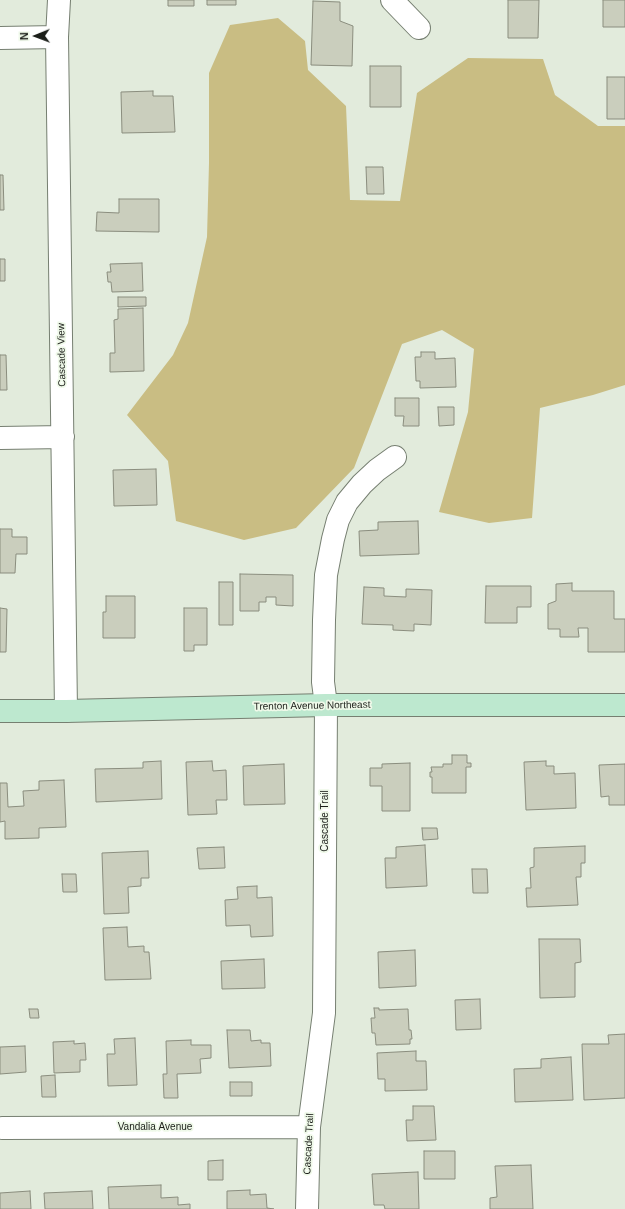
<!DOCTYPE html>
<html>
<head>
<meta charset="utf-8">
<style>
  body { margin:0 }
  #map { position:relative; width:625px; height:1209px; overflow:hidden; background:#e2ebdc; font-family:Arial,sans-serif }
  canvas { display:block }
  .north { position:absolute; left:16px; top:16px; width:40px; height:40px; -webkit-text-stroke:3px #eff9e9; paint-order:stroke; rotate:269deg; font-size:11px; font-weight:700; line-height:16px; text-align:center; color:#1b1e19 }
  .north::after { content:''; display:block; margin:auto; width:14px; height:18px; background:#1b1e19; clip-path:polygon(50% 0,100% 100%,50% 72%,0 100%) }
</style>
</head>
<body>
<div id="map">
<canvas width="625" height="1209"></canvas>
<div class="north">N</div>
</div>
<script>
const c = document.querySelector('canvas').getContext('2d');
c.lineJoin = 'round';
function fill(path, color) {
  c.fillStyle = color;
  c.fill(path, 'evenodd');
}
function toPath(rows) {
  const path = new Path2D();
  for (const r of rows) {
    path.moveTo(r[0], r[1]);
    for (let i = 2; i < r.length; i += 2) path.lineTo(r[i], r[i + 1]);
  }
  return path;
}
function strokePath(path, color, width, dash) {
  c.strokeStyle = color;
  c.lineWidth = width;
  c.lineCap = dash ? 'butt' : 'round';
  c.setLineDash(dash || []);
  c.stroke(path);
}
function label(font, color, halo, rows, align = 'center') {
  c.font = font + ' Arial,sans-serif';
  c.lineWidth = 3.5;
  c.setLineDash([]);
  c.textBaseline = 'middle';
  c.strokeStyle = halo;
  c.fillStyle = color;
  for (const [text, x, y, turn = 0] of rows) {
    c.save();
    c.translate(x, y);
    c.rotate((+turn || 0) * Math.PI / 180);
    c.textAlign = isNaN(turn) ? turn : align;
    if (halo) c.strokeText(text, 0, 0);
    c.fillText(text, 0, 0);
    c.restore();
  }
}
fill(toPath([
  [278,18,305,41,308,70,346,106,350,200,400,201,417,93,468,58,543,59,555,95,598,126,625,126,625,385,593,395,540,408,532,518,489,523,439,512,468,412,474,349,442,330,402,344,354,468,296,528,244,540,176,521,168,461,127,415,173,355,188,323,207,237,209,163,209,73,230,25]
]), '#c9bd83');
const building = toPath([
  [168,0,194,0,194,6,168,6,168,0],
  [207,0,236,0,236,5,207,5,207,0],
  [508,0,539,0,538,38,508,38,508,0],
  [603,0,625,0,625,27,603,27,603,0],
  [313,1,340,2,340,21,353,26,352,66,311,65,313,1],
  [370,66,401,66,401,107,370,107,370,66],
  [607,77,625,77,625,119,607,119,607,77],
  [153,91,153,96,173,96,175,132,122,133,121,92,153,91],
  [366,167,383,167,384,194,367,194,366,167],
  [0,175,3,175,4,210,0,210,0,175],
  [119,199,159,199,159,232,96,231,97,212,119,213,119,199],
  [0,259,5,259,5,281,0,281,0,259],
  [142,263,143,291,112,292,111,282,108,282,107,272,111,272,110,264,142,263],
  [118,297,146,297,146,306,118,307,118,297],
  [143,308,144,371,110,372,110,353,115,353,114,320,118,319,118,309,143,308],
  [421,352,435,352,435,359,455,358,456,387,420,388,420,381,416,381,415,357,421,357,421,352],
  [0,355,6,355,7,390,0,390,0,355],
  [395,398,419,398,419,426,403,426,404,416,395,416,395,398],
  [438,407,454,407,454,425,439,426,438,407],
  [156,469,157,505,114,506,113,470,156,469],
  [418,521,419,554,360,556,359,531,378,530,378,522,418,521],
  [0,529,12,529,12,537,27,537,27,554,16,554,15,573,0,573,0,529],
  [240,574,293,575,293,606,276,605,276,597,266,597,266,602,259,602,259,611,240,611,240,574],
  [219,582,233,582,233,625,219,625,219,582],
  [572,583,572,591,614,591,614,619,625,619,625,652,588,652,588,628,578,628,579,637,560,637,560,629,548,629,548,604,556,601,556,584,572,583],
  [486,586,531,586,531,607,517,607,517,623,485,623,486,586],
  [364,587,384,588,384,596,406,597,406,589,432,590,431,625,414,624,414,631,393,630,393,625,362,624,364,587],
  [106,596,135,596,135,638,103,638,103,612,106,612,106,596],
  [0,608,7,609,6,652,0,652,0,608],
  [184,608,207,608,207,645,194,645,194,651,184,651,184,608],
  [452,755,467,755,467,763,471,763,471,767,466,767,466,793,432,793,432,777,430,777,430,772,432,772,431,767,443,767,443,764,452,764,452,755],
  [161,761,162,799,96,802,95,769,143,768,143,762,161,761],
  [212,761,213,771,226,770,227,800,216,800,217,814,188,815,186,762,212,761],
  [546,761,546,766,554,766,554,774,575,773,576,808,526,810,524,762,546,761],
  [410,763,410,811,382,811,382,786,370,786,370,768,382,768,382,764,410,763],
  [284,764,285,804,244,805,243,766,284,764],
  [625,764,625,805,609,805,609,796,601,797,599,765,625,764],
  [64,780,66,827,39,828,39,838,5,839,5,821,0,822,0,783,7,783,8,807,24,806,23,791,39,790,39,781,64,780],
  [422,828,437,828,438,839,423,840,422,828],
  [425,845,427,886,386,888,385,858,396,858,396,847,425,845],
  [585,846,585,863,581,863,581,877,576,877,578,905,527,907,526,888,531,888,530,868,534,867,534,848,585,846],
  [224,847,225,868,199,869,197,848,224,847],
  [148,851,149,878,141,878,141,886,128,887,129,913,104,914,102,853,148,851],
  [472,869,487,869,488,893,473,893,472,869],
  [62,874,76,874,77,892,63,892,62,874],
  [257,886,257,898,272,897,273,936,251,937,250,925,226,926,225,900,238,899,237,887,257,886],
  [127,927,128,947,144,946,144,952,149,952,151,979,105,980,103,928,127,927],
  [539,939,580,939,581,962,575,963,575,997,540,998,539,939],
  [415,950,416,986,379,988,378,952,415,950],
  [264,959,265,988,222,989,221,961,264,959],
  [480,999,481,1029,456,1030,455,1000,480,999],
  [374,1008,379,1008,379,1010,408,1009,409,1030,411,1030,412,1039,410,1039,410,1044,376,1045,375,1033,372,1033,371,1018,375,1018,374,1008],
  [29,1009,38,1009,39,1018,30,1018,29,1009],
  [227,1030,250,1030,251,1041,261,1040,261,1043,270,1043,271,1066,229,1068,227,1030],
  [625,1034,625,1098,584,1100,582,1044,609,1044,608,1035,625,1034],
  [135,1038,137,1085,108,1086,107,1054,115,1054,114,1039,135,1038],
  [191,1040,191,1045,211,1045,211,1058,200,1059,201,1073,177,1074,178,1098,164,1098,163,1074,167,1074,166,1041,191,1040],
  [74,1041,74,1044,85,1043,86,1060,80,1060,80,1072,54,1073,53,1042,74,1041],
  [25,1046,26,1072,0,1074,0,1047,25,1046],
  [416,1051,416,1061,426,1061,427,1090,385,1091,385,1079,378,1079,377,1053,416,1051],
  [571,1057,573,1100,515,1102,514,1069,541,1068,541,1059,571,1057],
  [55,1075,56,1097,42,1097,41,1076,55,1075],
  [230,1082,252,1082,252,1096,230,1096,230,1082],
  [413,1106,434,1106,436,1140,407,1141,406,1120,413,1120,413,1106],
  [424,1151,455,1151,455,1179,424,1179,424,1151],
  [223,1160,223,1180,208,1180,208,1161,223,1160],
  [531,1165,533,1209,490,1209,490,1198,497,1197,495,1166,531,1165],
  [418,1172,419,1209,385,1209,384,1205,374,1205,372,1174,418,1172],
  [161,1185,161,1198,178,1197,178,1205,190,1204,190,1209,109,1209,108,1187,161,1185],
  [250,1190,250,1195,266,1194,267,1208,274,1209,227,1209,227,1191,250,1190],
  [30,1191,31,1209,0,1209,0,1193,30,1191],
  [92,1191,93,1209,45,1209,44,1193,92,1191]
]);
fill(building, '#cacebd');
strokePath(building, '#8a8d7e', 1);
const minor = toPath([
  [59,0,57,37,66,711],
  [392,0,419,28],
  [0,38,57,37],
  [0,438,63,437],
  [2,1128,309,1127],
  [307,1209,309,1127,324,1013,326,705,323,682,324,620,326,575,333,539,338,520,347,502,362,484,377,470,395,457]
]);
const secondary = toPath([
  [0,711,66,711,326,705,625,705]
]);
strokePath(minor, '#767f71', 24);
strokePath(secondary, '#767f71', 24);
strokePath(minor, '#fff', 22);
strokePath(secondary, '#bde8cf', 22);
label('10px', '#1b1e19', '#eff9e9', [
  ["Cascade View",62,355,-91],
  ["Trenton Avenue Northeast",312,706,-1],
  ["Cascade Trail",325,821,-90],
  ["Vandalia Avenue",155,1127],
  ["Cascade Trail",309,1144,-87]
]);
</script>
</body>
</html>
